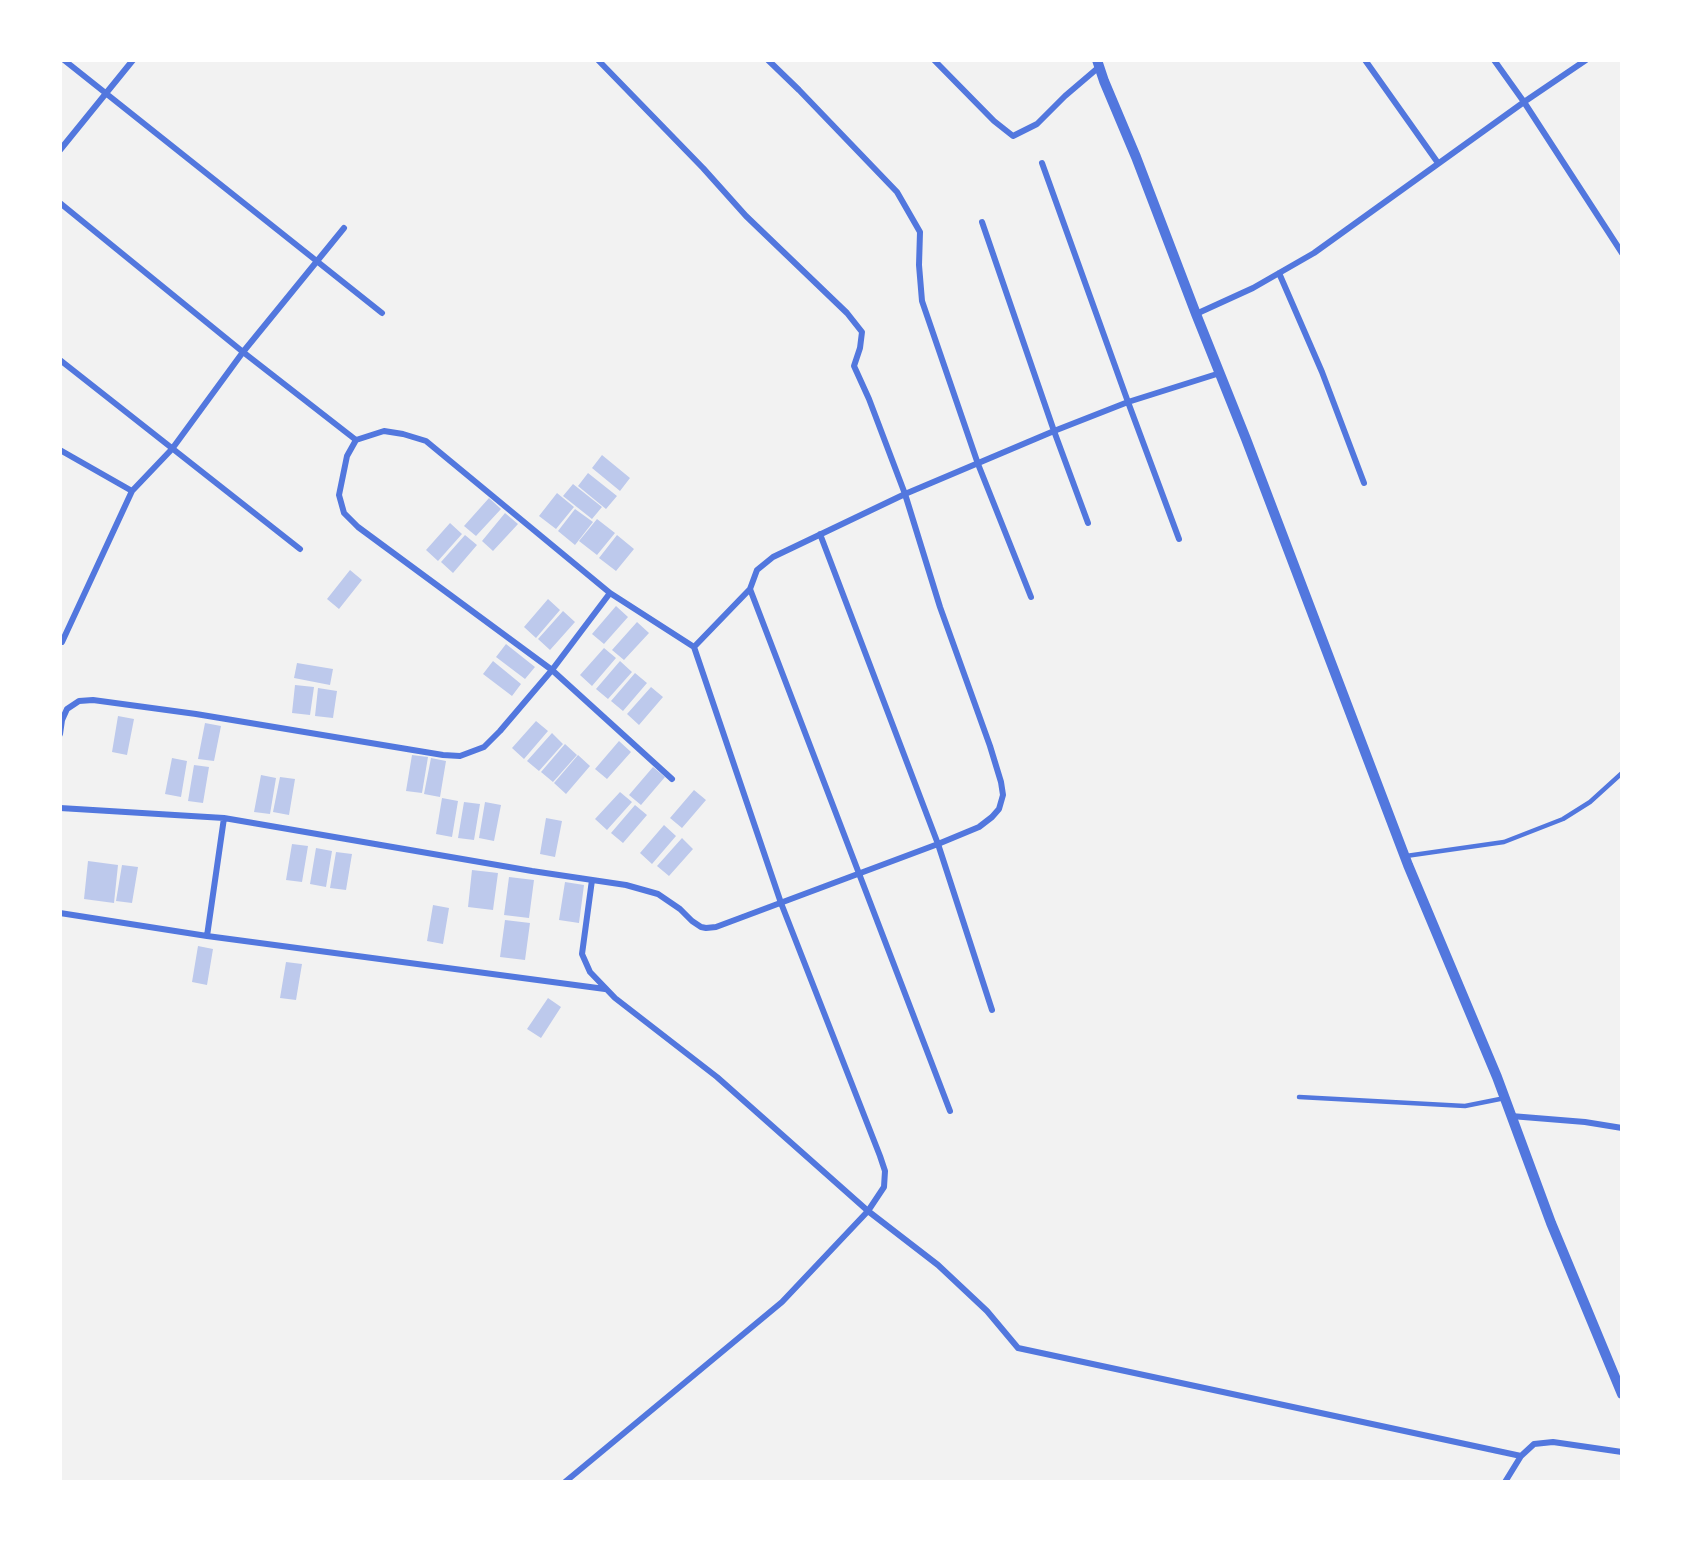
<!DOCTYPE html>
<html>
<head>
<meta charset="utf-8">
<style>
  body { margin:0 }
  #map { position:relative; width:1682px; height:1542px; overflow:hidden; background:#f2f2f2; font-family:Georgia,serif }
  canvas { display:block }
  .frame { position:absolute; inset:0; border:62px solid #fff; pointer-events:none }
</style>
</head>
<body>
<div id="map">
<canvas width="1682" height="1542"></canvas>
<div class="frame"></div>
</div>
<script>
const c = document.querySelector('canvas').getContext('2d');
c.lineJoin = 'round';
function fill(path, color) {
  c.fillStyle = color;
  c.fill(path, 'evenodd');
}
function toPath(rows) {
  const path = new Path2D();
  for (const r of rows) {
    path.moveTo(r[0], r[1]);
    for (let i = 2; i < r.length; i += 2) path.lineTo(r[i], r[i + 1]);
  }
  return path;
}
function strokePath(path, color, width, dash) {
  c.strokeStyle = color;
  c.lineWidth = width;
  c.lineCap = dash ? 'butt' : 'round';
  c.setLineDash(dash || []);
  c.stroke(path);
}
fill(toPath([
  [602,455,630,478,620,491,592,468],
  [588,473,617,496,606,509,578,486],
  [573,484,602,507,592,519,563,496],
  [557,493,574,507,556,529,539,516],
  [489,498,501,509,476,536,464,526],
  [575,509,593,522,575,545,558,531],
  [505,513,518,524,493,551,482,541],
  [597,519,615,533,597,555,579,541],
  [450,523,462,534,438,561,426,550],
  [465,535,477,545,453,573,441,562],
  [617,535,634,549,616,571,599,558],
  [350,570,362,580,339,609,327,599],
  [548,599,560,610,536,638,524,627],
  [616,606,628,617,604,644,592,634],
  [563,611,575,622,550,650,538,639],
  [637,622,649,633,624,660,612,650],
  [506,644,535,667,525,679,496,657],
  [604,648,616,658,592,686,580,675],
  [493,661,521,684,512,696,483,674],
  [620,661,632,672,608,699,596,689],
  [297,663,333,669,330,685,294,678],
  [635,673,647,683,623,711,611,701],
  [295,685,314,687,310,715,292,713],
  [651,687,663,697,639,725,627,714],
  [318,688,337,691,333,718,315,716],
  [118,716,134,719,127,755,112,752],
  [536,721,548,731,524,759,512,748],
  [205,723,221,726,214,761,198,759],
  [552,733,563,744,539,771,527,761],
  [619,741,631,752,607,779,595,769],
  [565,744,577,755,553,782,541,772],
  [412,755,428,757,422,793,406,791],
  [578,755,590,766,566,794,554,783],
  [172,758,187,761,181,797,165,794],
  [431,758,446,761,440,797,424,794],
  [194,765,209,767,203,803,188,801],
  [653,767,665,777,641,805,629,795],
  [261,775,276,778,270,814,254,812],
  [280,777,295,779,289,815,273,812],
  [694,790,706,800,682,828,670,818],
  [620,792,632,802,607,830,595,819],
  [442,798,458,801,452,837,436,834],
  [464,802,480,804,474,840,458,838],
  [485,802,501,805,494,841,479,838],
  [635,805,647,815,623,843,611,833],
  [546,818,562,821,555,857,540,854],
  [664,825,676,836,652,864,640,853],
  [682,838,693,849,669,876,657,866],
  [292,844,308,846,302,882,286,880],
  [316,848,332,851,326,887,310,884],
  [336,852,352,854,346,890,330,888],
  [88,861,118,865,114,903,84,899],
  [122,865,138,867,132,903,116,901],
  [472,870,498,873,493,910,468,907],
  [509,877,534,880,529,918,504,915],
  [565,882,584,885,579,923,559,920],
  [433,905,449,908,443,944,427,941],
  [505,920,530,923,525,960,500,957],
  [198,946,213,949,207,985,192,982],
  [286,962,302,964,296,1000,280,998],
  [548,998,561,1007,541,1038,527,1029]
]), '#bdc9ec');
strokePath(toPath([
  [1406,856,1504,842,1563,819,1590,802,1622,773],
  [1299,1097,1465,1106,1505,1098]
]), '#5277de', 4.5);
strokePath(toPath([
  [64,60,382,313],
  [768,60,799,90,897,192,920,232,919,265,922,301,978,464,1031,597],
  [934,60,994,121,1013,136,1037,124,1065,96,1099,67],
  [1365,60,1438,163],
  [1494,60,1524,102,1622,253],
  [60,150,133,60],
  [1042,163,1128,402,1179,539],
  [60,203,243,352,356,440],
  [982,222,1054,431,1088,523],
  [1279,273,1322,372,1364,483],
  [1196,314,1253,288,1314,253,1524,102,1586,60],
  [60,360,300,549],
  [60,450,132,491],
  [820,534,938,844,992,1010],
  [750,589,950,1111],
  [62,642,132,491,172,449,243,352,344,228],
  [60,734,62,720,67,709,79,701,93,700,196,714,443,755,460,756,484,747,500,731,552,670,610,593],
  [672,779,552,670,358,527,344,513,339,495,347,456,356,440,384,431,403,434,426,441,610,593,694,647,750,589,757,570,773,557,905,494,1054,431,1128,402,1220,373],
  [60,808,224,818,532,871,626,885,658,894,680,909,692,921,701,927,706,928,716,927,938,844,979,827,992,817,999,809,1003,795,1001,782,990,746,940,607,905,494,869,399,854,366,860,348,862,332,847,313,746,216,703,168,598,60],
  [592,880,582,954,590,972,615,998,717,1077,868,1211,938,1265,987,1311,1018,1348,1521,1456,1534,1444,1553,1442,1622,1452],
  [60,913,207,936,605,989],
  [207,936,224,818],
  [1511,1116,1585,1122,1622,1128],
  [565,1482,782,1302,868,1211,884,1187,885,1171,880,1156,781,903,694,647],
  [1505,1482,1521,1456]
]), '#5277de', 6);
strokePath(toPath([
  [1097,60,1104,81,1136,157,1196,314,1246,439,1408,865,1497,1077,1551,1223,1622,1394]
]), '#5277de', 10);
</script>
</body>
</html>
